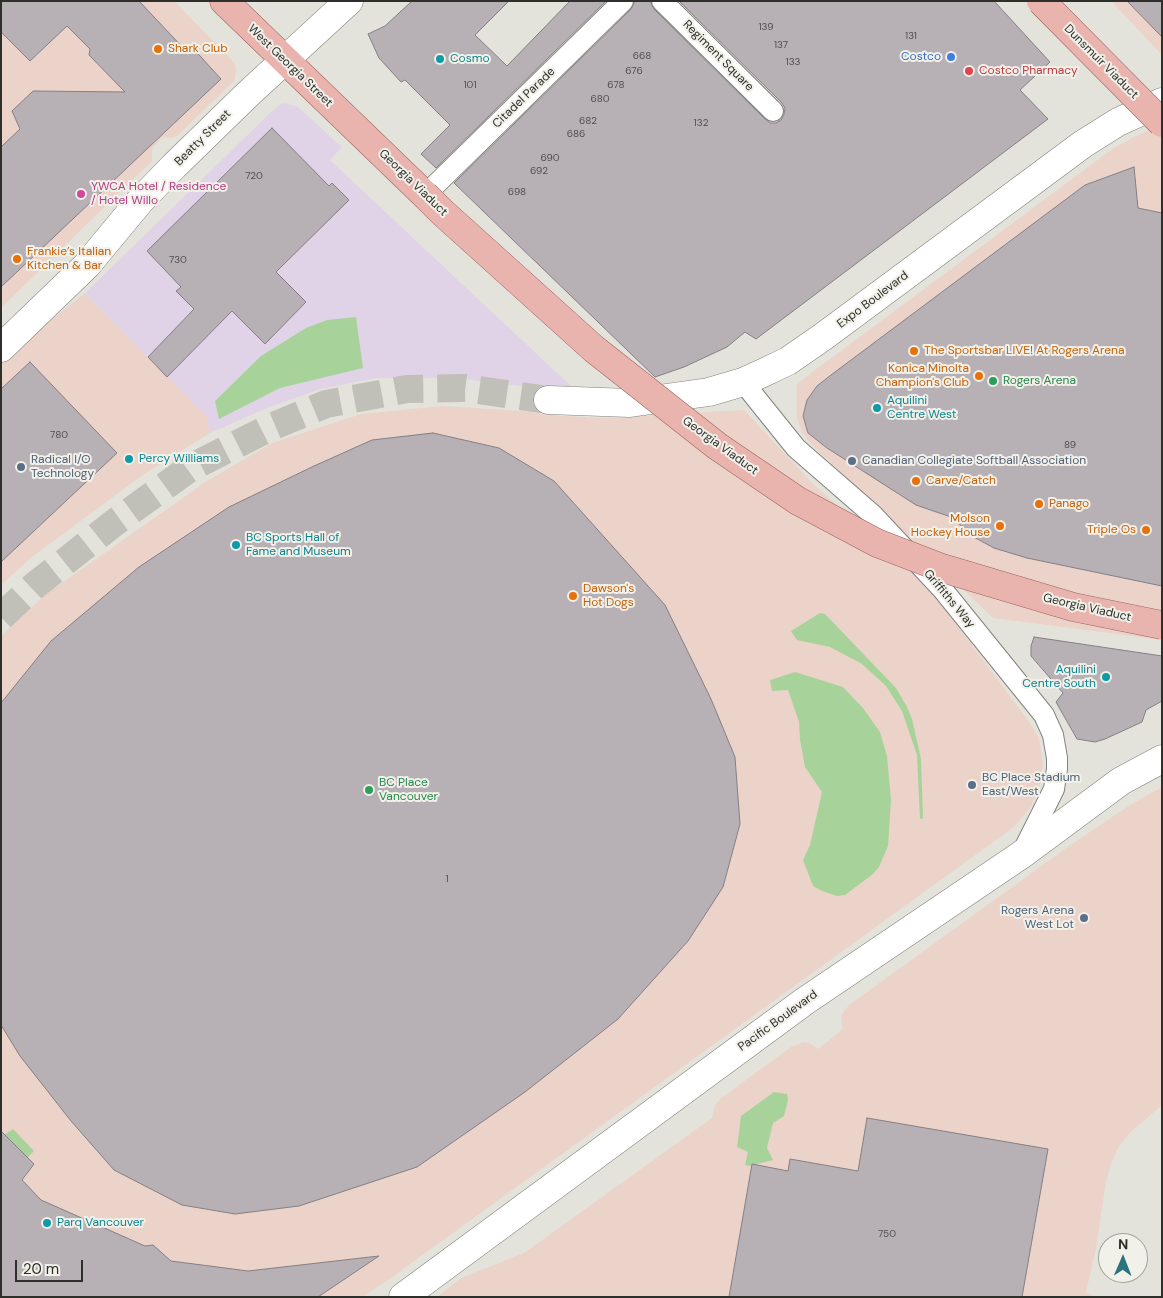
<!DOCTYPE html>
<meta charset="utf-8">
<style>
body{margin:0}
#map{position:relative;width:1163px;height:1298px;overflow:hidden;background:#e4e3db;font-family:"DM Sans",sans-serif}
canvas{display:block}
.frame{position:absolute;inset:0;border:2px solid #2e2e2b;pointer-events:none}
.north{position:absolute;left:1098px;top:1233px;width:50px;height:50px;box-sizing:border-box;background:#f1f0e9;border:1px solid #a3a29d;border-radius:50%;rotate:1deg;font-size:14px;font-weight:700;line-height:20px;text-align:center;color:#2e2e2b}
.north::after{content:'';display:block;margin:auto;width:18px;height:22px;background:#2b737d;clip-path:polygon(50% 0,100% 100%,50% 72%,0 100%)}
.scale{position:absolute;left:15px;top:1260px;width:68px;height:22px;box-sizing:border-box;border:2px solid #2e2e2b;border-top:0;padding-left:6px;font-size:15px;line-height:18px;white-space:nowrap;color:#2e2e2b;-webkit-text-stroke:4px #f1f0e9;paint-order:stroke}
</style>
<div id="map">
<canvas width="1163" height="1298"></canvas>
<div class="frame"></div>
<div class="north">N</div>
<div class="scale">20 m</div>
</div>
<script>
const g = document.querySelector('canvas').getContext('2d');
g.lineJoin = 'round';
function paint(path, color) { g.fillStyle = color; g.fill(path, 'evenodd'); }
const toPath = rows => new Path2D(rows.map(r => 'M' + r).join(''));
function stroke(path, color, width, dash) { g.strokeStyle = color; g.lineWidth = width; g.lineCap = dash ? 'butt' : 'round'; g.setLineDash(dash || []); g.stroke(path); }
function label(font, color, halo, rows, align = 'center') {
  g.font = font + ' "DM Sans",sans-serif'; g.lineWidth = 4; g.setLineDash([]); g.textBaseline = 'middle'; g.strokeStyle = halo; g.fillStyle = color; for (const [text, x, y, turn = 0] of rows) {
    g.save(); g.translate(x, y); g.rotate((+turn || 0) * Math.PI / 180); g.textAlign = isNaN(turn) ? turn : align; if (halo) g.strokeText(text, 0, 0); g.fillText(text, 0, 0); g.restore();
  }
}
paint(toPath([
 [1,1,174,1,230,58,236,66,236,71,235,80,231,84,177,136,171,138,163,137,152,149,152,161,1,308],
 [1111,1,1162,1,1162,55],
 [1162,124,1162,640,993,618,808,441,802,432,797,418,797,385,799,382,1111,150,1132,138],
 [85,293,207,417,210,433,144,474,32,557,1,585,1,363,16,348],
 [442,406,522,411,562,416,606,418,744,410,814,485,876,539,915,569,1032,726,1039,739,1043,764,1040,784,1031,807,1014,827,388,1280,362,1297,1,1297,1,636,45,595,204,483,272,443,361,414],
 [1162,787,1162,1105,1132,1131,1119,1146,1111,1164,1106,1181,1096,1249,1086,1292,1095,1297,437,1297,461,1278,524,1253,712,1118,715,1105,720,1099,791,1047,803,1042,810,1043,818,1049,843,1029,841,1019,842,1014,849,1005,1069,846,1130,805]
]), '#ebd3c9');
paint(toPath([
 [285,103,298,107,342,147,330,160,573,388,528,387,456,378,375,378,321,389,272,406,210,433,207,417,85,293,269,114,279,105]
]), '#e0d3e7');
paint(toPath([
 [356,317,363,368,280,388,219,419,215,401,261,356,306,328,327,320],
 [820,613,825,614,896,688,906,705,912,719,921,759,923,818,920,819,917,755,902,711,886,686,862,664,830,647,797,640,791,631],
 [795,672,843,687,863,708,880,732,887,756,891,800,888,846,879,867,873,874,845,895,837,896,822,891,813,886,803,860,810,845,822,792,805,767,800,740,799,722,788,690,772,691,770,680],
 [774,1092,787,1094,788,1100,784,1116,773,1123,767,1148,773,1160,749,1166,745,1165,748,1152,737,1147,741,1116],
 [13,1129,34,1151,16,1169,1,1137]
]), '#a7d39a');
const building = toPath([
 [1,1,139,1,186,51,191,46,221,79,1,287,1,147,20,129,12,111,33,91,125,92,89,55,90,49,67,26,30,61,1,32,1,1],
 [412,1,509,1,475,35,507,66,570,1,606,1,436,168,421,154,450,125,405,80,401,82,379,58,368,34,385,26,412,1],
 [635,1,650,1,654,9,765,119,770,123,776,123,781,120,784,114,785,108,782,103,679,1,994,1,1050,62,1020,90,1048,119,756,339,745,332,727,347,684,367,655,377,454,183,631,9,635,1],
 [1127,1,1162,1,1162,37,1127,1],
 [272,128,329,186,332,183,349,200,276,272,306,302,265,344,232,311,167,377,148,357,194,309,176,291,181,287,147,251,272,128],
 [1134,167,1138,208,1162,213,1162,586,1027,558,994,548,972,536,951,517,916,505,827,448,808,433,803,416,807,400,817,386,831,375,1085,185,1134,167],
 [30,362,117,453,1,562,1,389,30,362],
 [433,433,499,448,554,481,665,605,711,699,735,757,740,824,723,887,688,941,618,1019,525,1092,417,1167,299,1206,235,1214,182,1205,114,1170,71,1121,20,1056,1,1025,1,703,51,641,139,567,229,507,314,466,372,440,433,433],
 [1034,637,1162,656,1162,701,1146,710,1142,722,1105,739,1095,742,1077,739,1056,702,1063,693,1031,656,1031,646,1034,637],
 [867,1118,1048,1149,1022,1297,729,1297,752,1164,788,1171,790,1159,858,1171,867,1118],
 [1,1131,34,1164,22,1180,41,1200,145,1246,153,1245,171,1261,248,1271,379,1256,318,1297,1,1297,1,1131]
]);
paint(building, '#b7b1b6');
stroke(building, '#857f84', 1);
stroke(toPath([
 [1,617,33,587,114,523,190,468,269,428,326,404,407,389,465,388,548,400]
]), '#c0bfb8', 28, [28, 14]);
const street = toPath([
 [662,1,773,111],
 [425,195,623,1],
 [743,382,796,448,873,515,943,590,1044,715,1053,735,1057,758,1057,769,1054,789,1023,851]
]);
const secondary = toPath([
 [1,348,87,265,140,201,174,166,248,94,349,1],
 [548,400,630,403,709,392,743,382,765,372,788,361,824,336,1083,144,1118,122,1162,102],
 [403,1297,805,1001,1021,855,1121,781,1162,759]
]);
const primary = toPath([
 [224,1,425,195]
]);
stroke(street, '#83827c', 22);
stroke(secondary, '#83827c', 29);
stroke(primary, '#9e635d', 29);
stroke(street, '#fff', 20);
stroke(secondary, '#fff', 28);
stroke(primary, '#e9b3ae', 28);
const primaryBridge = toPath([
 [1041,1,1162,123],
 [425,195,442,212,594,349,717,446,798,501,877,543,942,568,1073,607,1162,625]
]);
stroke(primaryBridge, '#9e635d', 29, []);
stroke(primaryBridge, '#e9b3ae', 28);
for (const [x, y, r, color] of [
 [158,49,5,"#e8710a"],
 [951,57,5,"#3f7fe0"],
 [440,59,5,"#0f9aa8"],
 [969,71,5,"#e0444e"],
 [81,194,5,"#d1479c"],
 [17,259,5,"#e8710a"],
 [914,351,5,"#e8710a"],
 [979,376,5,"#e8710a"],
 [993,381,5,"#2e9e5b"],
 [877,408,5,"#0f9aa8"],
 [129,459,5,"#0f9aa8"],
 [852,461,5,"#5c6f8a"],
 [21,467,5,"#5c6f8a"],
 [916,481,5,"#e8710a"],
 [1039,504,5,"#e8710a"],
 [1000,526,5,"#e8710a"],
 [1146,530,5,"#e8710a"],
 [236,545,5,"#0f9aa8"],
 [573,596,5,"#e8710a"],
 [1106,677,5,"#0f9aa8"],
 [972,785,5,"#5c6f8a"],
 [369,790,5,"#2e9e5b"],
 [1084,918,5,"#5c6f8a"],
 [47,1223,5,"#0f9aa8"]
]) { const dot = new Path2D(); dot.arc(x, y, r, 0, 2 * Math.PI); g.fillStyle = color; g.fill(dot); stroke(dot, '#f1f0e9', 2); }
label('10px', '#504f4e', null, [
 ["139",766,27],
 ["131",911,36],
 ["137",781,45],
 ["668",642,56],
 ["133",793,62],
 ["676",634,71],
 ["101",470,85],
 ["678",616,85],
 ["680",600,99],
 ["682",588,121],
 ["132",701,123],
 ["686",576,134],
 ["690",550,158],
 ["692",539,171],
 ["720",254,176],
 ["698",517,192],
 ["730",178,260],
 ["780",59,435],
 ["89",1070,445],
 ["1",447,879],
 ["750",887,1234]
]);
label('12px', '#c56008', '#f1f0e9', [
 ["Shark Club",168,49],
 ["Frankie’s Italian",27,252],
 ["Kitchen & Bar",27,266],
 ["The Sportsbar LIVE! At Rogers Arena",924,351],
 ["Konica Minolta",969,369,"right"],
 ["Champion's Club",969,383,"right"],
 ["Carve/Catch",926,481],
 ["Panago",1049,504],
 ["Molson",990,519,"right"],
 ["Hockey House",990,533,"right"],
 ["Triple Os",1136,530,"right"],
 ["Dawson's",583,589],
 ["Hot Dogs",583,603]
], 'left');
label('12px', '#2e2e2b', '#f1f0e9', [
 ["Regiment Square",718,56,45],
 ["Dunsmuir Viaduct",1101,62,45],
 ["West Georgia Street",290,66,44],
 ["Citadel Parade",524,98,-44],
 ["Beatty Street",203,138,-45],
 ["Georgia Viaduct",413,183,44],
 ["Expo Boulevard",873,300,-37],
 ["Georgia Viaduct",720,446,36],
 ["Griffiths Way",949,599,50],
 ["Georgia Viaduct",1087,608,13],
 ["Pacific Boulevard",778,1021,-36]
]);
label('12px', '#366cbe', '#f1f0e9', [
 ["Costco",941,57]
], 'right');
label('12px', '#0d838f', '#f1f0e9', [
 ["Cosmo",450,59],
 ["Aquilini",887,401],
 ["Centre West",887,415],
 ["Percy Williams",139,459],
 ["BC Sports Hall of",246,538],
 ["Fame and Museum",246,552],
 ["Aquilini",1096,670,"right"],
 ["Centre South",1096,684,"right"],
 ["Parq Vancouver",57,1223]
], 'left');
label('12px', '#be3a42', '#f1f0e9', [
 ["Costco Pharmacy",979,71]
], 'left');
label('12px', '#b23c85', '#f1f0e9', [
 ["YWCA Hotel / Residence",91,187],
 ["/ Hotel Willo",91,201]
], 'left');
label('12px', '#27864d', '#f1f0e9', [
 ["Rogers Arena",1003,381],
 ["BC Place",379,783],
 ["Vancouver",379,797]
], 'left');
label('12px', '#4e5e75', '#f1f0e9', [
 ["Radical I/O",31,460],
 ["Technology",31,474],
 ["Canadian Collegiate Softball Association",862,461],
 ["BC Place Stadium",982,778],
 ["East/West",982,792],
 ["Rogers Arena",1074,911,"right"],
 ["West Lot",1074,925,"right"]
], 'left');
</script>
